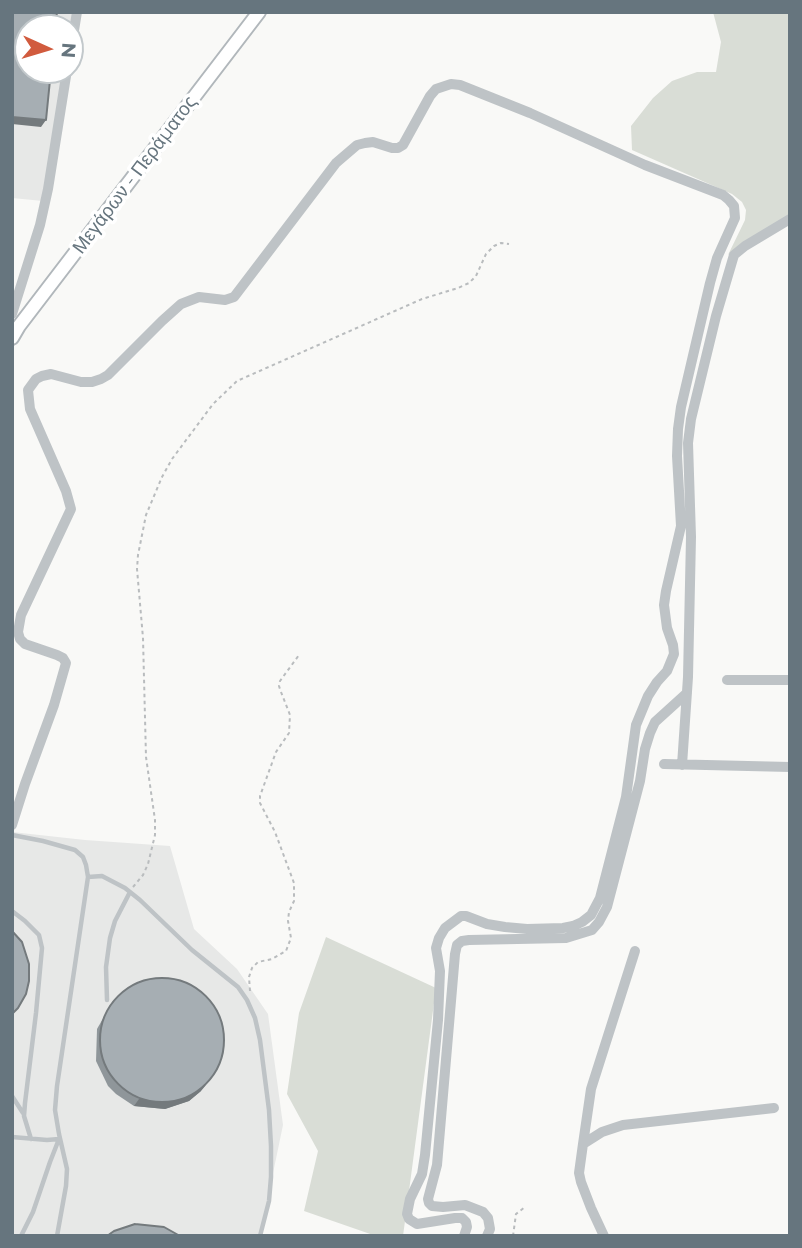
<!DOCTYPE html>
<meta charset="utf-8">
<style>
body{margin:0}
#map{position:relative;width:802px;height:1248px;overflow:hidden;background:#f9f9f7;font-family:Montserrat,sans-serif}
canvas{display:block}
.frame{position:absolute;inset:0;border:14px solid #66757e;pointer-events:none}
.north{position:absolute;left:14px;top:14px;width:70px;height:70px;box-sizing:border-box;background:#fff;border:2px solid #c2c8cb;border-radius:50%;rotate:94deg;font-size:19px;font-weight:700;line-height:28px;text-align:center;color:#66757e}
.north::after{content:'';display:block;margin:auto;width:24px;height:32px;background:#d15b3e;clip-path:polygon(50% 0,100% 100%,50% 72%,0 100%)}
</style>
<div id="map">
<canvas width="802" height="1248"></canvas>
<div class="frame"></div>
<div class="north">N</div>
</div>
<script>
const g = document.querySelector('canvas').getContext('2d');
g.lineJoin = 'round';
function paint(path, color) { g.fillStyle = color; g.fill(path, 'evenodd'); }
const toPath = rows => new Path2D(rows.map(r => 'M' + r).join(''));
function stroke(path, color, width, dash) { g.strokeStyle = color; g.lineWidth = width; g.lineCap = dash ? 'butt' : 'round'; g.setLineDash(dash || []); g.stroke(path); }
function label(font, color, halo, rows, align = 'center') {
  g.font = font + ' Montserrat,sans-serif'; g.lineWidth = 7; g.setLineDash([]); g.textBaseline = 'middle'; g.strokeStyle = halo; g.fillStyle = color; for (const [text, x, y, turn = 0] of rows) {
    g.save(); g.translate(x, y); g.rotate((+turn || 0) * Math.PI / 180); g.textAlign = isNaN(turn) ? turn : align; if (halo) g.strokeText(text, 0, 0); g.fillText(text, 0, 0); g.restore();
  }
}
paint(toPath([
 [12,12,74,12,70,28,28,28,28,70,65,70,43,201,12,198],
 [12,832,85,840,170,846,194,929,237,969,268,1014,283,1125,260,1236,12,1236]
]), '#e7e8e7');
paint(toPath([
 [713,12,790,12,790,216,742,243,728,255,745,220,746,210,742,202,732,194,632,150,631,126,653,98,672,81,697,72,716,72,721,42],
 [326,937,436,988,403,1236,376,1236,304,1211,318,1151,287,1094,299,1013]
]), '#d9ddd6');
const secondary = toPath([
 [12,338,19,326,259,12]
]);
stroke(secondary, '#b1b7bb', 16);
stroke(toPath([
 [133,887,143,875,148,864,155,835,155,820,146,757,143,638,137,569,138,555,146,515,162,477,172,459,213,404,237,381,422,299,458,288,469,283,476,276,486,254,494,246,501,243,509,244],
 [250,991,249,977,252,968,258,962,272,959,286,951,291,938,288,921,289,912,294,901,294,883,275,832,260,803,260,796,276,752,289,733,290,715,281,692,279,686,280,681,299,655],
 [513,1236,516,1214,525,1207]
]), '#b9bcbe', 2, [3.5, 3.5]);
stroke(toPath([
 [12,835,43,841,75,850,83,857,86,865,88,877,57,1086,55,1110,59,1134,67,1169,66,1186,57,1236],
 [88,877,102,876,125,888,140,900,192,950,238,987,247,1000,255,1018,260,1040,269,1110,271,1146,271,1177,269,1201,260,1236],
 [12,911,25,921,39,935,42,948,36,1013,25,1103,24,1116,31,1139],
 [107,1000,106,967,110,938,115,921,130,892],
 [12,1096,23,1113],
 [12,1137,47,1140,59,1139],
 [21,1236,33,1212,50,1162,59,1139]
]), '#bec3c6', 4.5);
stroke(toPath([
 [70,55,77,12],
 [12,314,40,225,48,189,67,70],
 [727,680,790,680],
 [664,764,790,767],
 [682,765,688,677,691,537,688,443,691,419,716,316,734,255,745,246,790,219],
 [12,825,25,784,54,705,66,663,63,658,57,655,25,644,20,639,18,632,21,615,71,509,66,491,30,409,28,390,36,379,42,376,51,374,81,382,92,382,101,379,108,375,162,321,181,304,199,297,225,300,234,297,336,163,357,145,365,143,373,142,392,148,398,148,403,145,430,96,436,89,451,84,460,85,530,113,645,165,723,195,729,200,734,206,735,218,717,258,710,283,681,407,678,429,677,456,681,526,666,591,664,605,667,628,673,645,674,654,667,671,657,682,648,696,636,725,626,797,600,898,591,915,582,922,573,926,563,928,527,929,505,927,487,924,466,916,461,916,445,928,439,938,436,948,440,971,438,1020,425,1155,422,1174,410,1199,407,1214,409,1219,417,1224,455,1218,462,1218,466,1222,467,1227,464,1236],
 [583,1144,591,1089,635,951],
 [487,1236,490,1229,488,1218,483,1212,465,1205,443,1207,432,1206,429,1203,428,1199,437,1165,455,954,457,945,462,941,469,940,566,938,592,930,599,922,607,907,640,781,645,749,650,733,655,722,687,693],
 [604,1236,591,1208,581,1182,579,1173,583,1144,602,1132,623,1125,774,1108]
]), '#bec3c6', 10);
stroke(secondary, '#fff', 12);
paint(toPath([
 [113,1001,201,1091,189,1101,165,1109,134,1106,116,1094,108,1086,96,1061,97,1029]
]), '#8f969a');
paint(toPath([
 [12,117,46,120,41,127,12,124],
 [206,1085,201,1091,189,1101,165,1109,134,1106,139,1099]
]), '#747a7d');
const building = toPath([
 [12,12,57,12,55,28,28,28,28,70,51,70,46,120,12,117,12,12],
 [12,931,22,942,29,964,29,981,26,994,18,1008,12,1014,12,931],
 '100 1040a62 62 0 1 1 124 0a62 62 0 1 1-124 0Z',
 [135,1224,164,1227,180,1236,107,1236,114,1231,135,1224]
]);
paint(building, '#a6aeb3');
stroke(building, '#747a7d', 2);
label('19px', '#66757e', '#fff', [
 ["Μεγάρων - Περάματος",135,175,-53]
]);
</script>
